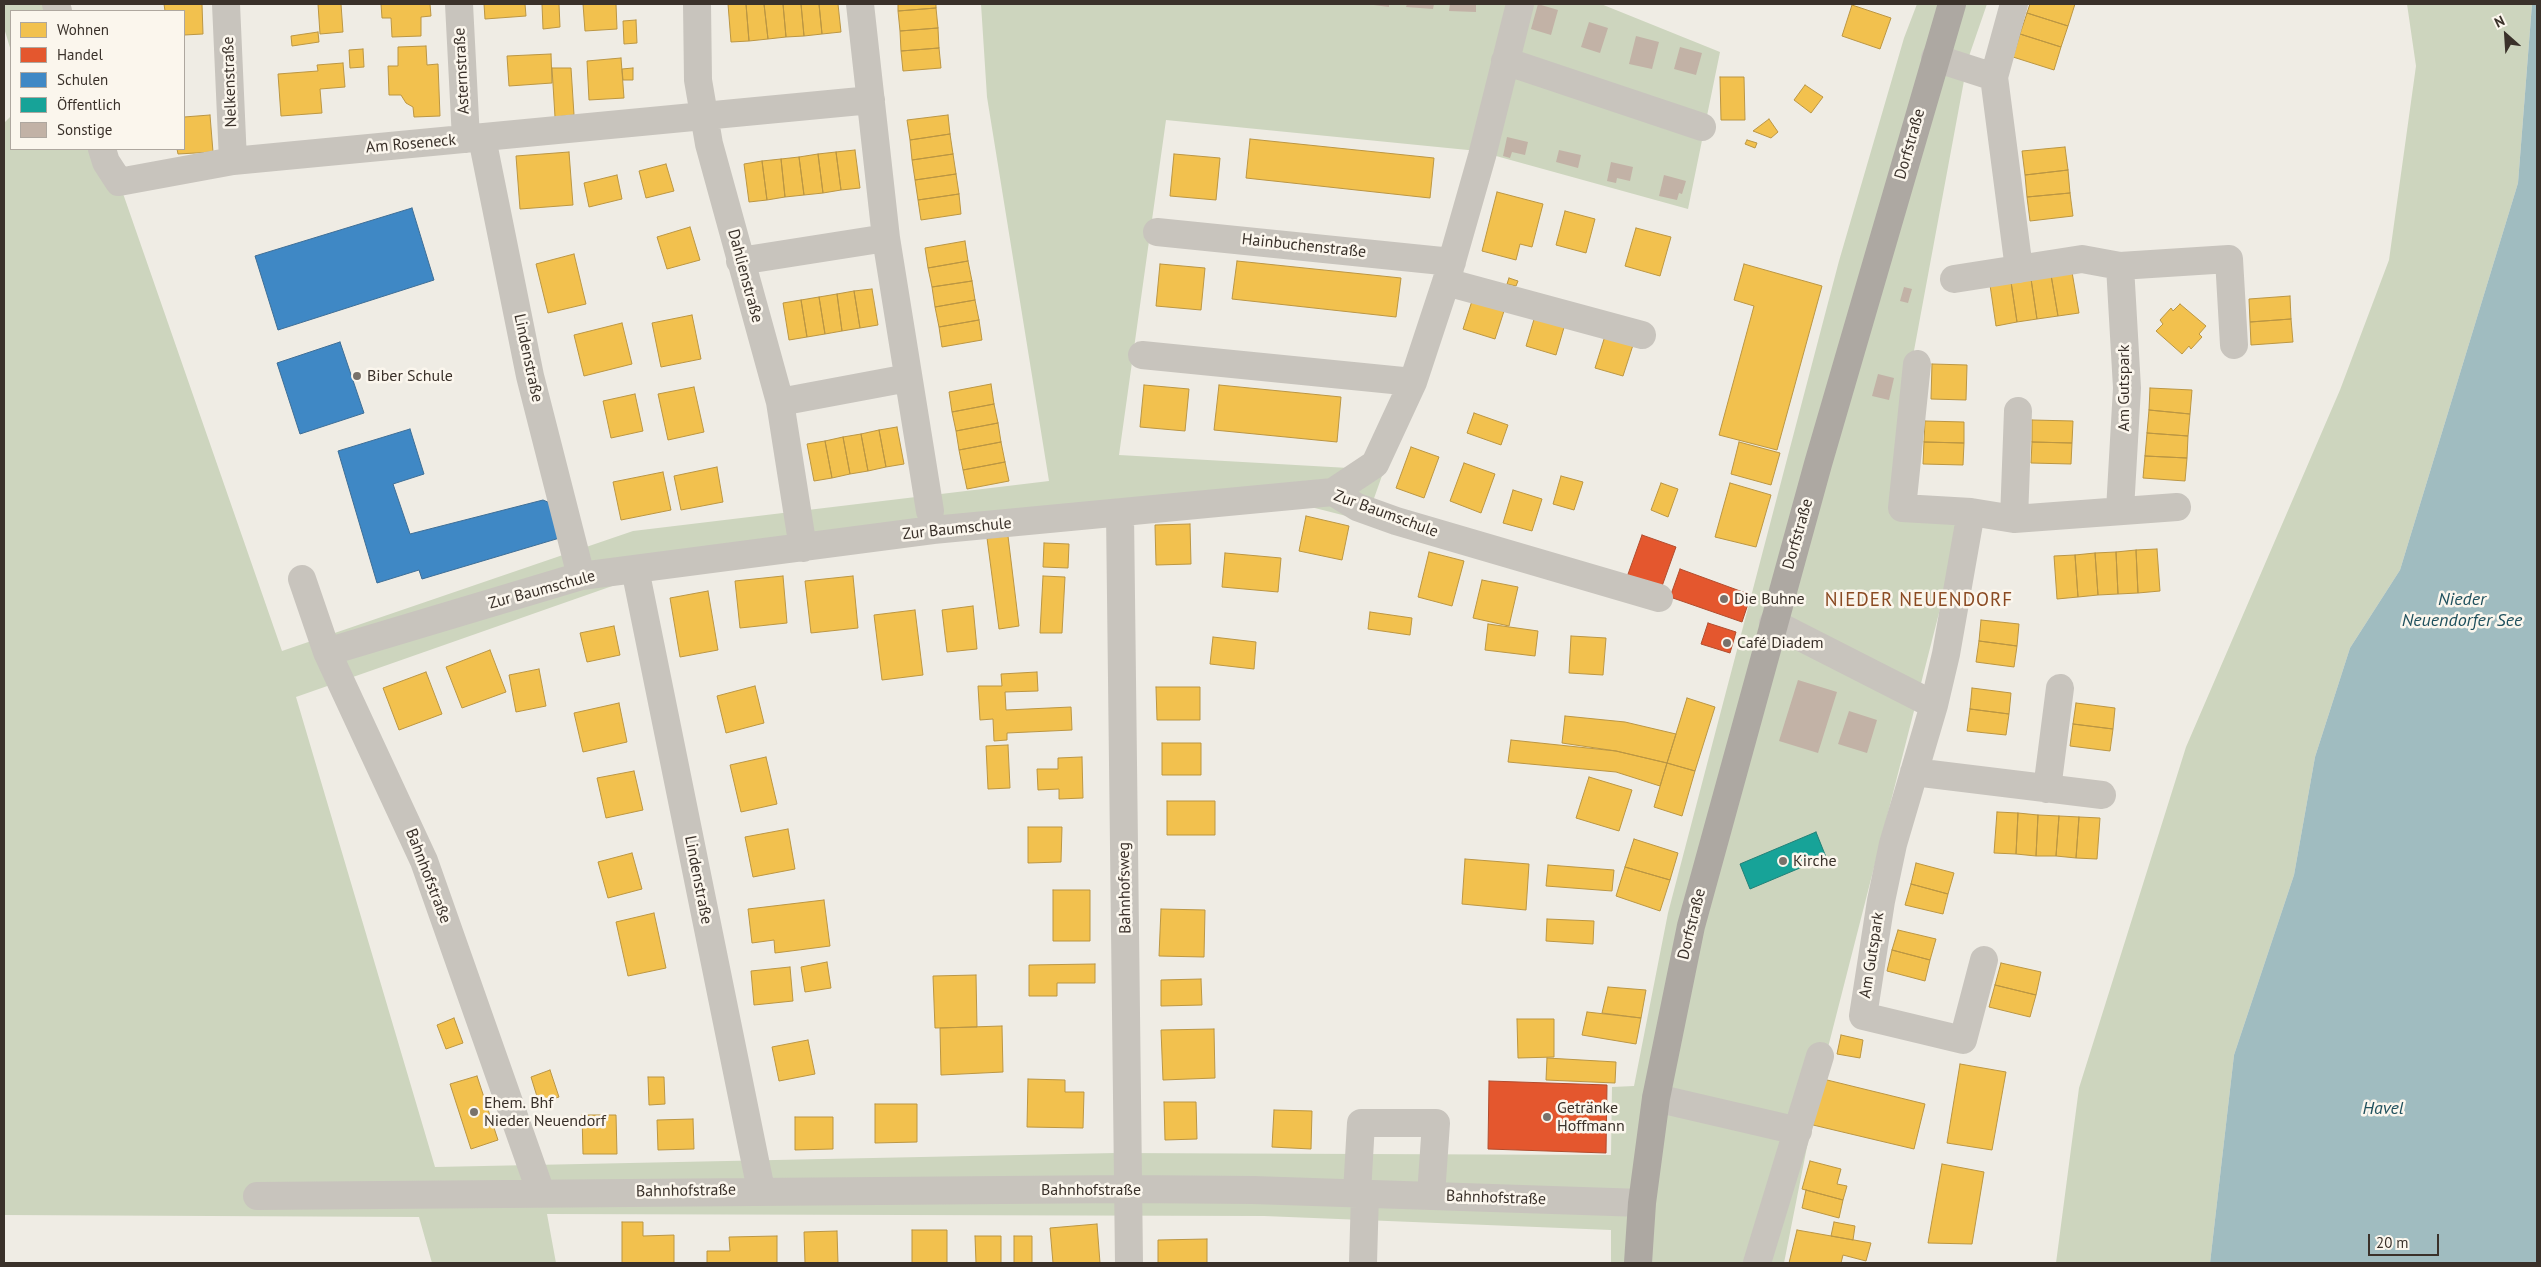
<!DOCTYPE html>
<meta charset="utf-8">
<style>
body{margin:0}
#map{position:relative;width:2541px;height:1267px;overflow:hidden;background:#efece4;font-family:"PT Sans",sans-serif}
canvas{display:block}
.frame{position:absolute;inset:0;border:5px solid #3a312a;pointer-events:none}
.legend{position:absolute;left:10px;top:10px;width:175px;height:140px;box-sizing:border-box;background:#fbf6ed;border:1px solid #aea79f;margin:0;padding:6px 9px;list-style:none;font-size:15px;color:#3a312a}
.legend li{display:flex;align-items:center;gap:10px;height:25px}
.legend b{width:25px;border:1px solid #aea79f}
.north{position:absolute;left:2481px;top:10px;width:50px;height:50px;-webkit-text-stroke:4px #fbf6ed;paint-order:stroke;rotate:334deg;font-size:14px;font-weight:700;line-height:20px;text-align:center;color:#3a312a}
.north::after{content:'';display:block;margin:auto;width:18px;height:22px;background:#3a312a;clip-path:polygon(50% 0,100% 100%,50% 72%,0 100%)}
.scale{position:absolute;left:2368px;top:1234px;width:71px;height:22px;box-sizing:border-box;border:2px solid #3a312a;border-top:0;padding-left:6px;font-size:15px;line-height:18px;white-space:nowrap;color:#3a312a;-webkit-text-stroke:4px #fbf6ed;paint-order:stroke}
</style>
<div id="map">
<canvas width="2541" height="1267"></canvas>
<div class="frame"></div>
<ul class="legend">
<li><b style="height:14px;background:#f2c14e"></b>Wohnen</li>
<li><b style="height:14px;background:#e4572e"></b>Handel</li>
<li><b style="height:14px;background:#3f88c5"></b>Schulen</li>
<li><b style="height:14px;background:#17a398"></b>Öffentlich</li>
<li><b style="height:14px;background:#c2b2a6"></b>Sonstige</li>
</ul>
<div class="north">N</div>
<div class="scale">20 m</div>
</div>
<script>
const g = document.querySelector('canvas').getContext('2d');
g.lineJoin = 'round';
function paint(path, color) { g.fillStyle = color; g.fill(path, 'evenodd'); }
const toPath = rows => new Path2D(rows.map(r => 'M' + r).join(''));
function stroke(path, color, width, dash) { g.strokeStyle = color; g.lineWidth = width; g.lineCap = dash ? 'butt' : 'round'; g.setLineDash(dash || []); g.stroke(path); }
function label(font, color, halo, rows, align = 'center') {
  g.font = font + ' "PT Sans",sans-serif'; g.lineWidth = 5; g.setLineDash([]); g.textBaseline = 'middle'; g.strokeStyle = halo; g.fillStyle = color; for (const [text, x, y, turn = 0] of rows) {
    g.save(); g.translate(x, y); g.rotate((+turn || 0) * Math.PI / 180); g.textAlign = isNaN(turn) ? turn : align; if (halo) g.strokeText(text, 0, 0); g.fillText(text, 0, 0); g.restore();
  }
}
paint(toPath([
 [4,4,56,4,58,11,11,11,11,51,4,28],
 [981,4,1601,4,1720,52,1688,209,1478,151,1166,120,1119,455,1384,470,1366,521,1303,505,655,571,296,697,435,1167,1116,1153,1611,1155,1612,1087,1634,1086,1668,913,1839,261,1904,38,1917,4,1987,4,1968,59,1913,356,1892,516,1963,519,1822,1071,1784,1263,1611,1263,1611,1230,1264,1216,547,1214,556,1263,432,1263,419,1217,4,1215,4,123,11,116,11,149,102,149,119,182,282,651,633,531,1049,481,987,97],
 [2407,4,2532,4,2518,183,2400,570,2350,648,2315,757,2294,875,2234,1055,2210,1263,2056,1263,2079,1088,2186,747,2340,390,2389,260,2416,66]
]), '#cdd5be');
paint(toPath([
 [2532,4,2537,4,2537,1263,2210,1263,2234,1055,2294,875,2315,757,2350,648,2400,570,2518,183]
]), '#a0bcc0');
const homes = toPath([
 [164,4,202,4,203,34,184,35,184,11,165,11,164,4],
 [318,4,341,4,343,32,320,34,318,4],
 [381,4,430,4,431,16,421,17,421,36,392,37,391,18,382,18,381,4],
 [484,4,525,4,526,16,485,19,484,4],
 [542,4,559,4,560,27,543,29,542,4],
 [583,4,616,4,617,29,585,31,583,4],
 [728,4,746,4,749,41,731,42,728,4],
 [746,4,764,4,768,39,749,41,746,4],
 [764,4,783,4,786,37,768,39,764,4],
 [783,4,801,4,804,36,786,37,783,4],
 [801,4,819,4,822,34,804,36,801,4],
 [819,4,838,4,841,32,822,34,819,4],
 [898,4,936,4,936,8,898,11,898,4],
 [2030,4,2075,4,2068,26,2027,13,2030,4],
 [1852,5,1891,18,1880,49,1842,36,1852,5],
 [936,8,938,28,900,31,898,11,936,8],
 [2027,13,2068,26,2061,47,2020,34,2027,13],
 [636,20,637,43,624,44,623,21,636,20],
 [938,28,939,48,901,51,900,31,938,28],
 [318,32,319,42,292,46,291,36,318,32],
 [2020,34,2061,47,2054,70,2013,57,2020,34],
 [426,46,427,65,438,64,440,116,414,117,413,107,406,103,401,95,389,95,388,66,398,66,398,47,426,46],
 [939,48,941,68,903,71,901,51,939,48],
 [363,49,364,67,350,68,349,50,363,49],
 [551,54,552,83,509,86,507,56,551,54],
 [621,58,624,98,589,100,587,61,621,58],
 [343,63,345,87,320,89,322,113,281,116,278,74,318,71,317,65,343,63],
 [552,68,571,68,574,115,555,117,552,68],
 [633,68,633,80,623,80,622,69,633,68],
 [1720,77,1744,77,1745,120,1721,120,1720,77],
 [1805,85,1823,97,1811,113,1794,100,1805,85],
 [210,115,213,152,178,154,177,149,184,149,184,117,210,115],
 [948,115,950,134,910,140,907,120,948,115],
 [1769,119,1778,132,1771,138,1753,131,1769,119],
 [950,134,953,154,912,160,910,140,950,134],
 [1250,139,1434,158,1430,198,1246,178,1250,139],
 [1747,140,1757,143,1755,148,1745,144,1747,140],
 [2065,147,2068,170,2025,175,2022,151,2065,147],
 [855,150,860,188,841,190,836,152,855,150],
 [569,152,573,205,520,209,516,156,569,152],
 [836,152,841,190,823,193,818,154,836,152],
 [818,154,823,193,804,195,799,157,818,154],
 [953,154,956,174,915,180,912,160,953,154],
 [1174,154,1220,158,1216,200,1170,196,1174,154],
 [799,157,804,195,785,197,781,159,799,157],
 [781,159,785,197,767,200,762,161,781,159],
 [762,161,767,200,749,202,744,164,762,161],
 [666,164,674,191,646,198,639,171,666,164],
 [2068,170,2070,193,2027,197,2025,175,2068,170],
 [956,174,959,194,918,200,915,180,956,174],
 [617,175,622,199,589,207,584,183,617,175],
 [1497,192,1543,204,1532,247,1520,244,1516,260,1482,251,1497,192],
 [2070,193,2073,216,2030,221,2027,197,2070,193],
 [959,194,961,214,921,220,918,200,959,194],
 [1565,211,1595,219,1586,253,1556,245,1565,211],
 [690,227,700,260,667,269,657,237,690,227],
 [1636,228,1671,237,1660,276,1625,266,1636,228],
 [965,241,968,261,928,268,925,248,965,241],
 [574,254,586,304,548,313,536,264,574,254],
 [968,261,972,281,932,287,928,268,968,261],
 [1237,261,1401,278,1396,317,1232,299,1237,261],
 [1160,264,1205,268,1201,310,1156,306,1160,264],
 [1744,264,1822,286,1777,450,1719,435,1754,306,1734,300,1744,264],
 [2072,272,2079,313,2058,316,2051,275,2072,272],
 [2051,275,2058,316,2037,319,2031,279,2051,275],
 [1509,278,1518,281,1516,286,1507,284,1509,278],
 [2031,279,2037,319,2017,322,2011,282,2031,279],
 [972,281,975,300,935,307,932,287,972,281],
 [2011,282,2017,322,1996,326,1990,285,2011,282],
 [872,289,878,325,860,328,854,291,872,289],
 [854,291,860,328,842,331,837,294,854,291],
 [837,294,842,331,825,334,819,297,837,294],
 [2290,296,2291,319,2250,322,2249,299,2290,296],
 [819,297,825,334,807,337,801,300,819,297],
 [801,300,807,337,789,340,783,303,801,300],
 [975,300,979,320,939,327,935,307,975,300],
 [1472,301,1504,311,1495,339,1463,329,1472,301],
 [2180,304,2206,326,2199,334,2202,337,2191,349,2189,346,2182,354,2156,331,2163,324,2160,320,2171,308,2173,311,2180,304],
 [692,315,701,359,661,367,652,323,692,315],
 [1535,316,1565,324,1556,355,1526,346,1535,316],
 [2291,319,2293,342,2251,345,2250,322,2291,319],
 [979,320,982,340,942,347,939,327,979,320],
 [622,323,632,364,584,376,574,335,622,323],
 [1605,336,1633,345,1623,376,1595,368,1605,336],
 [1932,364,1967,365,1966,400,1931,399,1932,364],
 [991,384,994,404,952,412,949,392,991,384],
 [1144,385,1189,389,1185,431,1140,427,1144,385],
 [1219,385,1341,397,1337,442,1214,430,1219,385],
 [694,387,704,432,668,440,658,394,694,387],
 [2150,388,2192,390,2190,414,2149,410,2150,388],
 [635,394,643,431,611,438,603,401,635,394],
 [994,404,998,423,956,431,952,412,994,404],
 [2149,410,2190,414,2188,436,2147,433,2149,410],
 [1474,413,1508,425,1501,445,1467,433,1474,413],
 [2032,420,2073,421,2072,443,2032,442,2032,420],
 [1925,421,1964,422,1964,443,1924,442,1925,421],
 [998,423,1001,442,959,450,956,431,998,423],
 [897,427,904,464,886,467,879,430,897,427],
 [879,430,886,467,868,471,861,434,879,430],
 [2147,433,2188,436,2187,458,2145,456,2147,433],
 [861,434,868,471,850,474,843,437,861,434],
 [843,437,850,474,832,478,825,441,843,437],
 [825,441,832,478,814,481,807,444,825,441],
 [1001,442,1005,462,963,470,959,450,1001,442],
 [1739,442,1780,453,1771,485,1731,474,1739,442],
 [1924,442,1964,443,1963,465,1923,464,1924,442],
 [2032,442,2072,443,2071,464,2031,463,2032,442],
 [1411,447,1439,457,1424,498,1396,488,1411,447],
 [2145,456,2187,458,2185,481,2143,478,2145,456],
 [1005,462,1009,481,967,489,963,470,1005,462],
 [1464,463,1495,474,1481,513,1450,501,1464,463],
 [717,467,723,502,681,510,674,476,717,467],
 [663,472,671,510,621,520,613,482,663,472],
 [1561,476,1583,482,1574,510,1553,504,1561,476],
 [1661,483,1678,489,1668,517,1651,510,1661,483],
 [1730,483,1771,495,1756,547,1715,537,1730,483],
 [1513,490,1542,499,1532,531,1503,523,1513,490],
 [1306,516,1349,526,1342,560,1299,551,1306,516],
 [1190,524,1191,564,1156,565,1155,525,1190,524],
 [1008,536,1019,626,999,629,987,538,1008,536],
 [1044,543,1069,544,1068,568,1043,567,1044,543],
 [2157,549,2160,591,2138,593,2136,550,2157,549],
 [2136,550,2138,593,2118,594,2116,552,2136,550],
 [1429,552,1464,561,1452,606,1418,597,1429,552],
 [2116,552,2118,594,2098,595,2095,553,2116,552],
 [1225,553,1281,558,1278,592,1222,587,1225,553],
 [2095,553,2098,595,2078,597,2075,555,2095,553],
 [2075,555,2078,597,2057,599,2054,556,2075,555],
 [783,576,787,623,740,628,735,581,783,576],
 [853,576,858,628,811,633,805,581,853,576],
 [1043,576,1065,577,1062,633,1040,633,1043,576],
 [1482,580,1518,587,1509,626,1473,618,1482,580],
 [708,591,718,650,680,657,670,598,708,591],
 [973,606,977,649,947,652,942,610,973,606],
 [915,610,923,675,882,680,874,615,915,610],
 [1370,612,1412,618,1410,635,1368,629,1370,612],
 [1981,620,2019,624,2017,646,1979,641,1981,620],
 [1488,624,1538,631,1535,656,1485,650,1488,624],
 [614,626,620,655,587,662,580,633,614,626],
 [1571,636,1606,638,1603,675,1569,673,1571,636],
 [1213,637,1256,642,1254,669,1210,664,1213,637],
 [1979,641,2017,646,2014,667,1976,662,1979,641],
 [490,650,506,692,462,708,446,667,490,650],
 [539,669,546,706,516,712,509,675,539,669],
 [426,672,442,714,399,730,383,688,426,672],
 [1037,672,1038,691,1005,692,1006,710,1071,707,1072,730,1007,733,1007,740,994,741,993,719,980,720,978,686,1002,686,1001,674,1037,672],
 [755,686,764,723,726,733,717,696,755,686],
 [1156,687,1200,687,1200,720,1157,720,1156,687],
 [1972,688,2011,693,2009,714,1970,709,1972,688],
 [1687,698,1715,707,1695,771,1667,763,1687,698],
 [619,703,627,742,583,752,574,713,619,703],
 [2076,703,2115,708,2113,729,2073,724,2076,703],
 [1970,709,2009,714,2006,735,1967,731,1970,709],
 [1565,716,1625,722,1676,734,1667,763,1616,751,1562,743,1565,716],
 [2073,724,2113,729,2110,751,2070,746,2073,724],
 [1511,740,1616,751,1667,763,1660,786,1616,772,1508,762,1511,740],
 [1162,743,1201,743,1201,775,1162,775,1162,743],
 [1008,745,1010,788,988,789,986,746,1008,745],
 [766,757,777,804,741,812,730,765,766,757],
 [1082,757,1083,798,1059,799,1059,789,1038,790,1037,769,1058,769,1058,758,1082,757],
 [1667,763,1695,771,1682,816,1654,807,1667,763],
 [634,771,643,810,606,818,597,778,634,771],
 [1589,777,1632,790,1619,831,1576,818,1589,777],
 [1167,801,1215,801,1215,835,1167,835,1167,801],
 [1997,812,2018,813,2016,854,1994,853,1997,812],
 [2018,813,2038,815,2036,856,2016,854,2018,813],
 [2038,815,2059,816,2056,856,2036,856,2038,815],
 [2059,816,2079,817,2076,858,2056,856,2059,816],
 [2079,817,2100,818,2097,859,2076,858,2079,817],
 [1028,827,1062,827,1061,862,1028,863,1028,827],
 [788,829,795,869,753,877,745,837,788,829],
 [1634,839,1678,853,1670,880,1625,867,1634,839],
 [632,853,642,889,608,898,598,862,632,853],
 [1465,859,1529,864,1526,910,1462,904,1465,859],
 [1916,863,1954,873,1948,894,1911,884,1916,863],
 [1548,865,1614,870,1612,891,1546,886,1548,865],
 [1625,867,1670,880,1660,911,1616,896,1625,867],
 [1911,884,1948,894,1943,914,1905,905,1911,884],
 [1053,890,1090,890,1090,941,1053,941,1053,890],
 [824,900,830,946,775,953,774,940,752,943,748,909,824,900],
 [1161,909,1205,910,1204,957,1159,956,1161,909],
 [654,913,666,968,628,976,616,922,654,913],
 [1547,919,1594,921,1593,944,1546,941,1547,919],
 [1898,930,1936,939,1930,960,1892,950,1898,930],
 [1892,950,1930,960,1925,981,1887,971,1892,950],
 [827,962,831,988,805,992,801,967,827,962],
 [2001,963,2041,972,2036,995,1995,985,2001,963],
 [1095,964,1095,983,1057,983,1057,996,1029,996,1029,965,1095,964],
 [790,967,793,1001,754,1005,751,971,790,967],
 [976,975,977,1027,935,1028,933,976,976,975],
 [1201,979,1202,1005,1161,1006,1161,980,1201,979],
 [1995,985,2036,995,2030,1017,1989,1007,1995,985],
 [1608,987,1646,990,1641,1018,1602,1013,1608,987],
 [1587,1012,1641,1018,1636,1044,1582,1035,1587,1012],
 [454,1018,463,1043,446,1049,437,1025,454,1018],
 [1517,1019,1554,1019,1554,1057,1518,1058,1517,1019],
 [1002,1026,1003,1072,941,1075,940,1028,1002,1026],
 [1214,1029,1215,1078,1163,1080,1161,1030,1214,1029],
 [1841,1035,1863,1040,1860,1058,1837,1054,1841,1035],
 [808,1040,815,1074,779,1081,772,1047,808,1040],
 [1547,1058,1616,1062,1615,1083,1546,1080,1547,1058],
 [1960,1064,2006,1072,1992,1150,1947,1143,1960,1064],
 [550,1070,559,1097,539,1103,531,1077,550,1070],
 [477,1076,498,1140,471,1149,450,1084,477,1076],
 [648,1077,664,1077,665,1104,649,1105,648,1077],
 [1028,1079,1065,1080,1065,1092,1084,1092,1083,1128,1027,1127,1028,1079],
 [1823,1079,1925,1104,1914,1149,1813,1125,1823,1079],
 [1164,1102,1196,1102,1197,1139,1165,1140,1164,1102],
 [875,1104,917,1104,917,1142,875,1143,875,1104],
 [1274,1110,1312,1111,1311,1149,1272,1147,1274,1110],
 [582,1115,616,1115,617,1154,583,1154,582,1115],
 [795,1117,833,1117,833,1149,795,1150,795,1117],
 [693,1119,694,1149,658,1150,657,1120,693,1119],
 [1810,1161,1841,1169,1837,1184,1847,1186,1843,1200,1802,1189,1810,1161],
 [1942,1164,1984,1172,1972,1244,1928,1243,1942,1164],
 [1806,1190,1843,1200,1839,1218,1802,1208,1806,1190],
 [622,1222,643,1222,643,1236,674,1235,674,1263,622,1263,622,1222],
 [1834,1222,1855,1226,1853,1240,1831,1236,1834,1222],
 [1097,1224,1100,1263,1053,1263,1050,1228,1097,1224],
 [912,1230,947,1230,947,1263,912,1263,912,1230],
 [1797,1230,1871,1243,1866,1261,1843,1255,1841,1263,1789,1263,1797,1230],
 [837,1231,838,1263,805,1263,804,1232,837,1231],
 [777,1236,777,1263,707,1263,707,1251,730,1251,729,1237,777,1236],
 [975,1236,1001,1236,1001,1263,976,1263,975,1236],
 [1014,1236,1032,1236,1032,1263,1014,1263,1014,1236],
 [1207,1239,1207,1263,1158,1263,1158,1240,1207,1239]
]);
paint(homes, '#f2c14e');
stroke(homes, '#bb9643', 1);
const shops = toPath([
 [1642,535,1676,547,1661,589,1627,577,1642,535],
 [1680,569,1751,595,1742,622,1670,597,1680,569],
 [1708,623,1736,632,1730,653,1701,644,1708,623],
 [1489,1081,1607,1085,1606,1153,1488,1149,1489,1081]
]);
paint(shops, '#e4572e');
stroke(shops, '#b14c2d', 1);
const schools = toPath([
 [412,208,434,280,278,330,255,256,412,208],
 [340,342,364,413,300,434,277,363,340,342],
 [410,429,424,474,393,484,410,534,543,500,550,503,563,537,422,579,419,570,377,583,338,451,410,429]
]);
paint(schools, '#3f88c5');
stroke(schools, '#3e6e96', 1);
const public = toPath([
 [1816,832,1826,857,1750,889,1740,864,1816,832]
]);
paint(public, '#17a398');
stroke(public, '#228177', 1);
paint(toPath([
 [1366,4,1389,4,1389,7],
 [1407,4,1434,4,1433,9,1406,7],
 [1450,4,1476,4,1476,12,1449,11],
 [1538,4,1558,10,1551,35,1531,29],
 [1589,22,1608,28,1600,53,1581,47],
 [1636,36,1659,42,1652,69,1629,64],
 [1680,47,1702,53,1696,75,1674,69],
 [1507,137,1528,142,1525,155,1512,152,1510,158,1503,156],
 [1559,150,1581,155,1578,168,1556,162],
 [1611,162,1633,167,1630,181,1617,178,1616,183,1607,181],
 [1664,175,1686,181,1682,194,1679,193,1677,200,1659,196],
 [1904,287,1912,289,1908,303,1900,301],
 [1878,374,1894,378,1889,400,1872,396],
 [1798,680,1837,692,1818,753,1779,741],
 [1849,711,1877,720,1867,753,1838,744]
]), '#c2b2a6');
stroke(toPath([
 [56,4,58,11],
 [226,4,233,161],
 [459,4,466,139],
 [697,4,698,80,709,144,780,402,803,548],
 [860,4,886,238,930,511],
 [1935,58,1994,77,2019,269],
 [1505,61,1702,127],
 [1994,77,2014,4],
 [482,138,530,376,581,576],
 [102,149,106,162,119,182,233,161,871,100],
 [1157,232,1452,262],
 [740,261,886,238],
 [2120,266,2127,388,2120,510],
 [1954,279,2082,259,2120,266,2229,259,2234,345],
 [1446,282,1642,335],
 [1142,355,1413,382],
 [1917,364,1902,508,1971,512,2014,519,2177,507],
 [780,402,908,378],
 [1333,492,1375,464,1413,382,1446,282,1482,156,1520,4],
 [1971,512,1946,654,1934,705,1893,844,1881,901,1863,1016,1963,1040,1984,960],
 [1120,513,1129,1263],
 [2014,519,2018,411],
 [635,569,761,1190],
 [302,579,327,652,581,576,933,530,1333,492,1357,507,1396,521,1659,598],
 [1773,623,1934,705],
 [327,652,424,861,541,1193],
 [1914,772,2102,795],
 [2047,789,2060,688],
 [1656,1098,1798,1131],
 [1357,1193,1361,1123,1436,1123,1431,1195],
 [257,1196,1127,1189,1253,1190,1642,1203],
 [1363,1263,1365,1193],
 [1757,1263,1820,1056]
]), '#c8c4bd', 28);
stroke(toPath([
 [1638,1263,1642,1203,1656,1098,1691,926,1818,464,1952,4]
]), '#ada8a2', 28);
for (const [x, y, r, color] of [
 [357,376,5,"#79726b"],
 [1724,599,5,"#79726b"],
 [1727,643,5,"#79726b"],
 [1783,861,5,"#79726b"],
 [474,1112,5,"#79726b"],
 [1547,1117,5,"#79726b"]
]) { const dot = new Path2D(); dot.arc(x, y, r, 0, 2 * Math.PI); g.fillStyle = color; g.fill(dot); stroke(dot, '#fbf6ed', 2); }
label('16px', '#3a312a', '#fbf6ed', [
 ["Asternstraße",462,71,-93],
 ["Nelkenstraße",230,82,-92],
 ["Am Roseneck",411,144,-5],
 ["Dorfstraße",1910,144,-74],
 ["Hainbuchenstraße",1304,246,6],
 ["Dahlienstraße",745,276,75],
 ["Lindenstraße",528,358,78],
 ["Am Gutspark",2124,388,-90],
 ["Zur Baumschule",1386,514,20],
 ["Zur Baumschule",957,529,-6],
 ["Dorfstraße",1798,534,-74],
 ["Zur Baumschule",542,590,-15],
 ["Bahnhofstraße",428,876,69],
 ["Lindenstraße",698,880,79],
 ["Bahnhofsweg",1125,888,-91],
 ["Dorfstraße",1692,924,-76],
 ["Am Gutspark",1872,955,-81],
 ["Bahnhofstraße",1091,1190],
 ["Bahnhofstraße",686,1191,-1],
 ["Bahnhofstraße",1496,1198,2]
]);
label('16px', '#3a312a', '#fbf6ed', [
 ["Biber Schule",367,376],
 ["Die Buhne",1734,599],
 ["Café Diadem",1737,643],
 ["Kirche",1793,861],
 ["Ehem. Bhf",484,1103],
 ["Nieder Neuendorf",484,1121],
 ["Getränke",1557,1108],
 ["Hoffmann",1557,1126]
], 'left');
label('italic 18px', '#1f505d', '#fbf6ed', [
 ["Nieder",2462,600],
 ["Neuendorfer See",2462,621],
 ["Havel",2383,1109]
]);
g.letterSpacing = '1px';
label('19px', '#8a4a22', '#fbf6ed', [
 ["NIEDER NEUENDORF",1919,601]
]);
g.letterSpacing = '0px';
</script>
